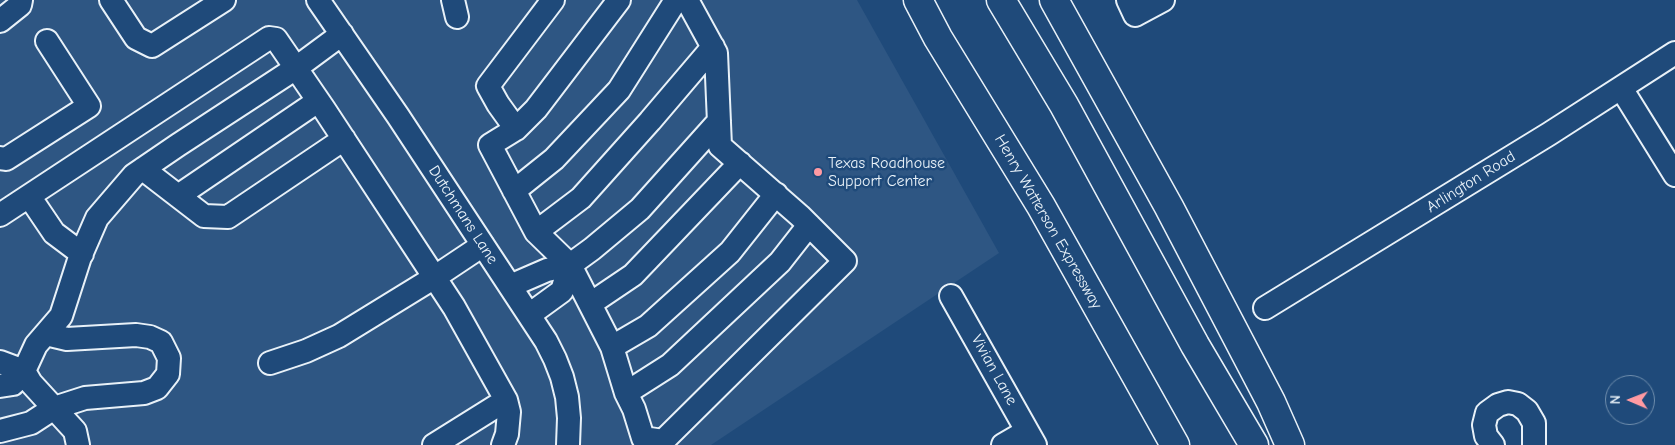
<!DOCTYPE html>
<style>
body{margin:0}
#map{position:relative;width:1675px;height:445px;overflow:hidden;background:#1f4a7a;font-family:"Comic Neue",sans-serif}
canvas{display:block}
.north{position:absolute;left:1605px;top:375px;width:50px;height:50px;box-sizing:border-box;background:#1f4a7a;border:1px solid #6f8dac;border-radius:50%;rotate:271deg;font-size:14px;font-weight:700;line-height:20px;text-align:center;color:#e8f1f8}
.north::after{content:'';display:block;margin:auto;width:18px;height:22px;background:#ff9aa2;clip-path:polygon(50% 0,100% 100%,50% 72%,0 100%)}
</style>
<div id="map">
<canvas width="1675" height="445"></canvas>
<div class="north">N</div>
</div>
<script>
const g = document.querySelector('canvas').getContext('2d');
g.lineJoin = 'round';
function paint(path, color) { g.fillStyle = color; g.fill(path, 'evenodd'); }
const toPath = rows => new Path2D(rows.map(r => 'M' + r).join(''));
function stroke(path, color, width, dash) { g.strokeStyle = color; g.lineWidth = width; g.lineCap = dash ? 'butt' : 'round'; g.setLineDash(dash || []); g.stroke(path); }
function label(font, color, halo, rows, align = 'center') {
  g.font = font + ' "Comic Neue",sans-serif'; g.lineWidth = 5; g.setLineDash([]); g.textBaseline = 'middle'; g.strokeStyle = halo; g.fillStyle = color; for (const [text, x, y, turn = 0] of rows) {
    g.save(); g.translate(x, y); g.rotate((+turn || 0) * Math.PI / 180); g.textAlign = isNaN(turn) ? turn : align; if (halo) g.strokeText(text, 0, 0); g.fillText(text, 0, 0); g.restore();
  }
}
paint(toPath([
 [0,0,857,0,999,253,711,445,0,445]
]), '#2e5683');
const minor = toPath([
 [111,0,136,38,152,46,224,0],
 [318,0,398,116,546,341,555,359,562,377,567,397,569,418,568,445],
 [453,0,457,17],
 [553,0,488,86,498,104,516,129,490,145,536,232,570,265,590,304,612,347,626,393,634,409,643,438,663,441,845,261,800,216,720,146,716,53,687,0],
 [1128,0,1135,15,1163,0],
 [0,21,20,5,21,0],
 [1621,88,1675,175],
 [516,129,536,109,619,0],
 [0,158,6,159,89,106,47,41],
 [143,169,204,216,228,217,344,139],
 [514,191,554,159,619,90,676,0],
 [29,196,54,233,82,254],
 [178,196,318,101],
 [0,215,269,38,276,39,324,109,454,307,506,400,509,412,507,434,503,445],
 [536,232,581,198,650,121,713,47],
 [510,286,547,270,570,265,592,249,640,209,719,121],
 [951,296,1035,445],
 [590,304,633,275,740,163],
 [1265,308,1549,134,1675,53],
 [529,315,562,291,570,265],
 [612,347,648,326,730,252,776,194],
 [0,362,24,371,31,383,75,431,78,445],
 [270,363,306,351,339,336,435,277,483,245],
 [0,386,13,384,24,371,36,345,61,316,80,257,97,218,134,175,178,145,296,68,342,34],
 [626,393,670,365,780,262,809,225],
 [0,431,31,423,54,408,85,398,144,393,157,388,168,374,169,358,161,342,150,337,136,335,67,339,46,334],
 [434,445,506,400],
 [1003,445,1027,431],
 [1493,445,1486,436,1484,425,1487,413,1498,405,1508,402,1518,404,1527,411,1534,423,1534,445]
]);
const highway = toPath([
 [918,0,938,38,1041,206,1175,445],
 [1001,0,1064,105,1195,345,1254,445],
 [1054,0,1169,207,1271,402,1290,445]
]);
stroke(minor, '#e8f1f8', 26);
stroke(highway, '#e8f1f8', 31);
stroke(minor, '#1f4a7a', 22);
stroke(highway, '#1f4a7a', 28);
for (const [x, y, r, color] of [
 [818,172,5,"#ff9aa2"]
]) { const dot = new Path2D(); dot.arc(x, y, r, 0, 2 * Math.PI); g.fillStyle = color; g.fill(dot); stroke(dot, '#1f4a7a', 2); }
label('16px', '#e8f1f8', '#1f4a7a', [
 ["Texas Roadhouse",828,163],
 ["Support Center",828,181]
], 'left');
label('16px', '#e8f1f8', '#1f4a7a', [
 ["Arlington Road",1471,182,-32],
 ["Dutchmans Lane",463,215,57],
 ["Henry Watterson Expressway",1048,222,60],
 ["Vivian Lane",994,370,61]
]);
</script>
